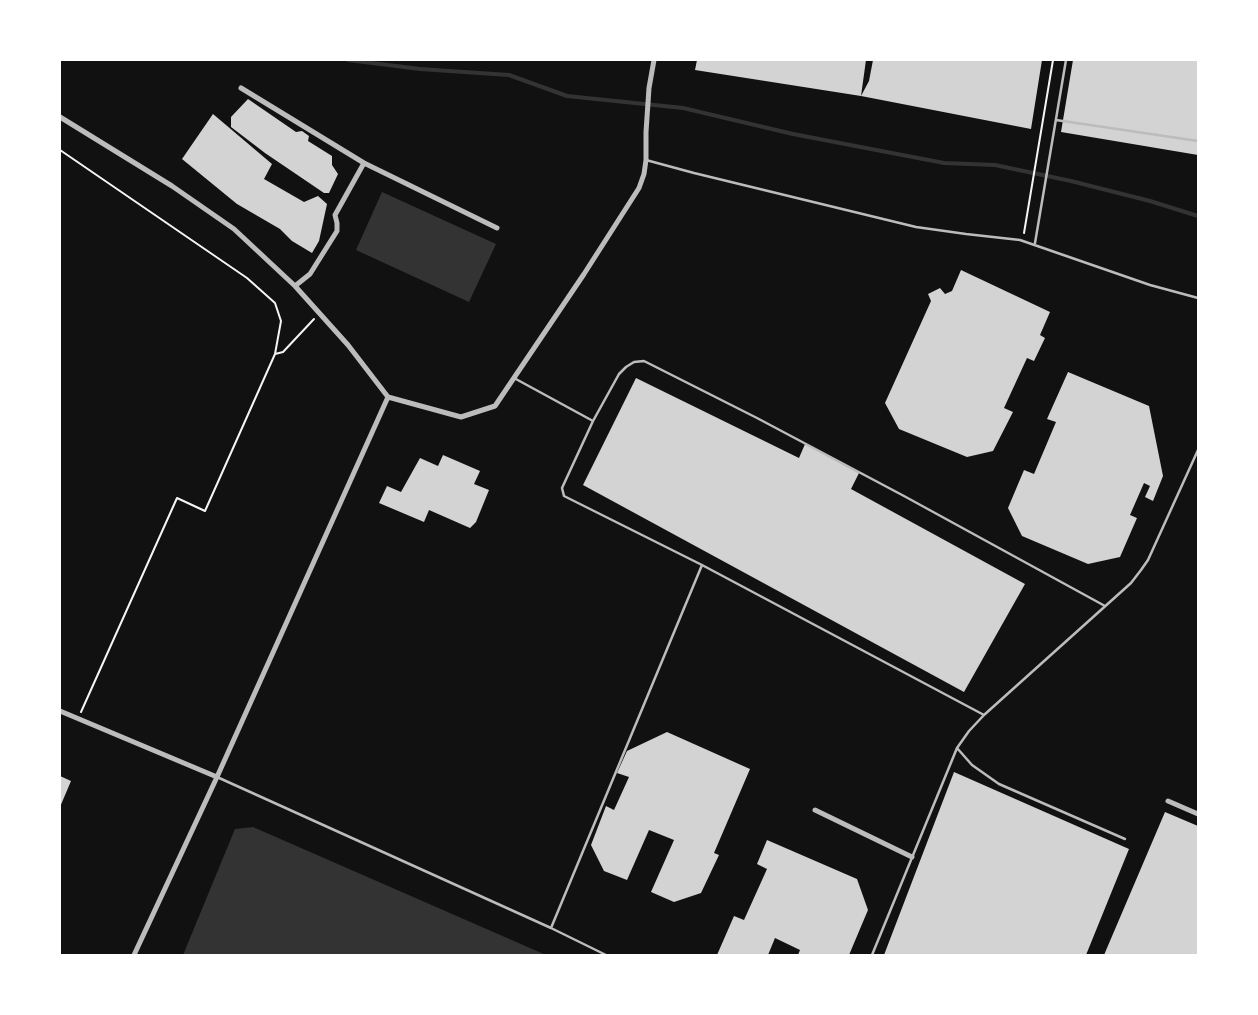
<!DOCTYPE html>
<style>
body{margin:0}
#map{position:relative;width:1258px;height:1015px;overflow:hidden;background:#111;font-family:"IBM Plex Sans",sans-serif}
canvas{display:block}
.frame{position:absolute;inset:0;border:61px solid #fff;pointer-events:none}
</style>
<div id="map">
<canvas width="1258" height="1015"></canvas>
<div class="frame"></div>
</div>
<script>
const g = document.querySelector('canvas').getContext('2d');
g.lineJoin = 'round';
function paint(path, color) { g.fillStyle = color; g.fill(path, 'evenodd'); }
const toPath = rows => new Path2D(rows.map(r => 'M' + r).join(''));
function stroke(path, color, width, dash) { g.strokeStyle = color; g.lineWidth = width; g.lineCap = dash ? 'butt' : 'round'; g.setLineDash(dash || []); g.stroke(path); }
paint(toPath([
 [382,192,496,244,469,302,356,250],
 [253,827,546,955,183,955,235,829]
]), '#333');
stroke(toPath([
 [348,60,420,69,509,75,567,96,683,108,793,134,944,163,995,165,1071,181,1150,201,1198,216]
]), '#333', 4);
paint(toPath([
 [697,60,866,60,861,96,869,81,873,60,1042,60,1031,129,861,96,695,70],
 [1073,60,1198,60,1198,155,1061,132],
 [248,99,296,132,302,131,309,136,308,141,332,156,332,165,338,174,329,193,324,193,265,153,231,127,231,117],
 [213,114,272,164,264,179,304,202,318,196,327,204,319,241,312,253,292,241,280,229,237,204,182,159],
 [961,270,1050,312,1040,335,1045,338,1034,361,1027,358,1004,408,1013,412,993,451,967,457,899,429,885,403,931,301,928,294,940,288,945,294,952,291],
 [1068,372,1149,406,1163,476,1153,501,1145,497,1150,486,1144,483,1130,515,1137,518,1120,557,1088,564,1022,536,1008,508,1024,470,1034,474,1056,422,1047,419],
 [636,378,799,458,805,444,859,473,851,489,1025,584,964,692,583,485],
 [443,455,480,471,474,484,489,490,476,522,470,528,429,510,424,522,379,503,387,486,401,492,420,458,438,466],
 [667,732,750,769,714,853,719,855,701,893,674,902,651,892,674,840,649,830,627,880,604,871,591,845,606,806,614,810,629,777,617,773,627,751],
 [954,772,1129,849,1086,955,884,955],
 [60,776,71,781,60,807],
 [1165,812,1198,826,1198,955,1104,955],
 [767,840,857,879,868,910,849,955,798,955,800,950,775,938,768,955,717,955,734,916,744,920,767,869,757,864]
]), '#d3d3d3');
stroke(toPath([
 [60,150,247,278,275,303,281,321,275,354],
 [1024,233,1053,60],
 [81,712,177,498,205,511,275,354,283,352,314,319]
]), '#f5f5f5', 2);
stroke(toPath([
 [1056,120,1198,141],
 [646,160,694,173,916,227,966,234,1020,240,1150,285,1198,298],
 [1035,243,1066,60],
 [514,378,593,421,562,488,564,496,702,565,984,715],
 [593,421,619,374,626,367,634,362,644,361,757,418,904,496,1105,606],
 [957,748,972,765,999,784,1125,839],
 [217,777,551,928,606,955],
 [551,928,702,565],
 [872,955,957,748,969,731,984,715,1131,583,1141,570,1148,560,1198,450]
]), '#bcbcbc', 2.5);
stroke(toPath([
 [241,88,364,163,497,228],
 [60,117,172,186,234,229,295,286,348,345,388,397],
 [295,286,310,274,337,231,337,223,335,215,364,163],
 [60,711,217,777],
 [1168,801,1198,814],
 [815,810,912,857],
 [134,955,217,777,388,397,461,417,495,406,584,274,639,188,644,174,646,160,646,132,649,88,654,60]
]), '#bcbcbc', 5);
</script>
